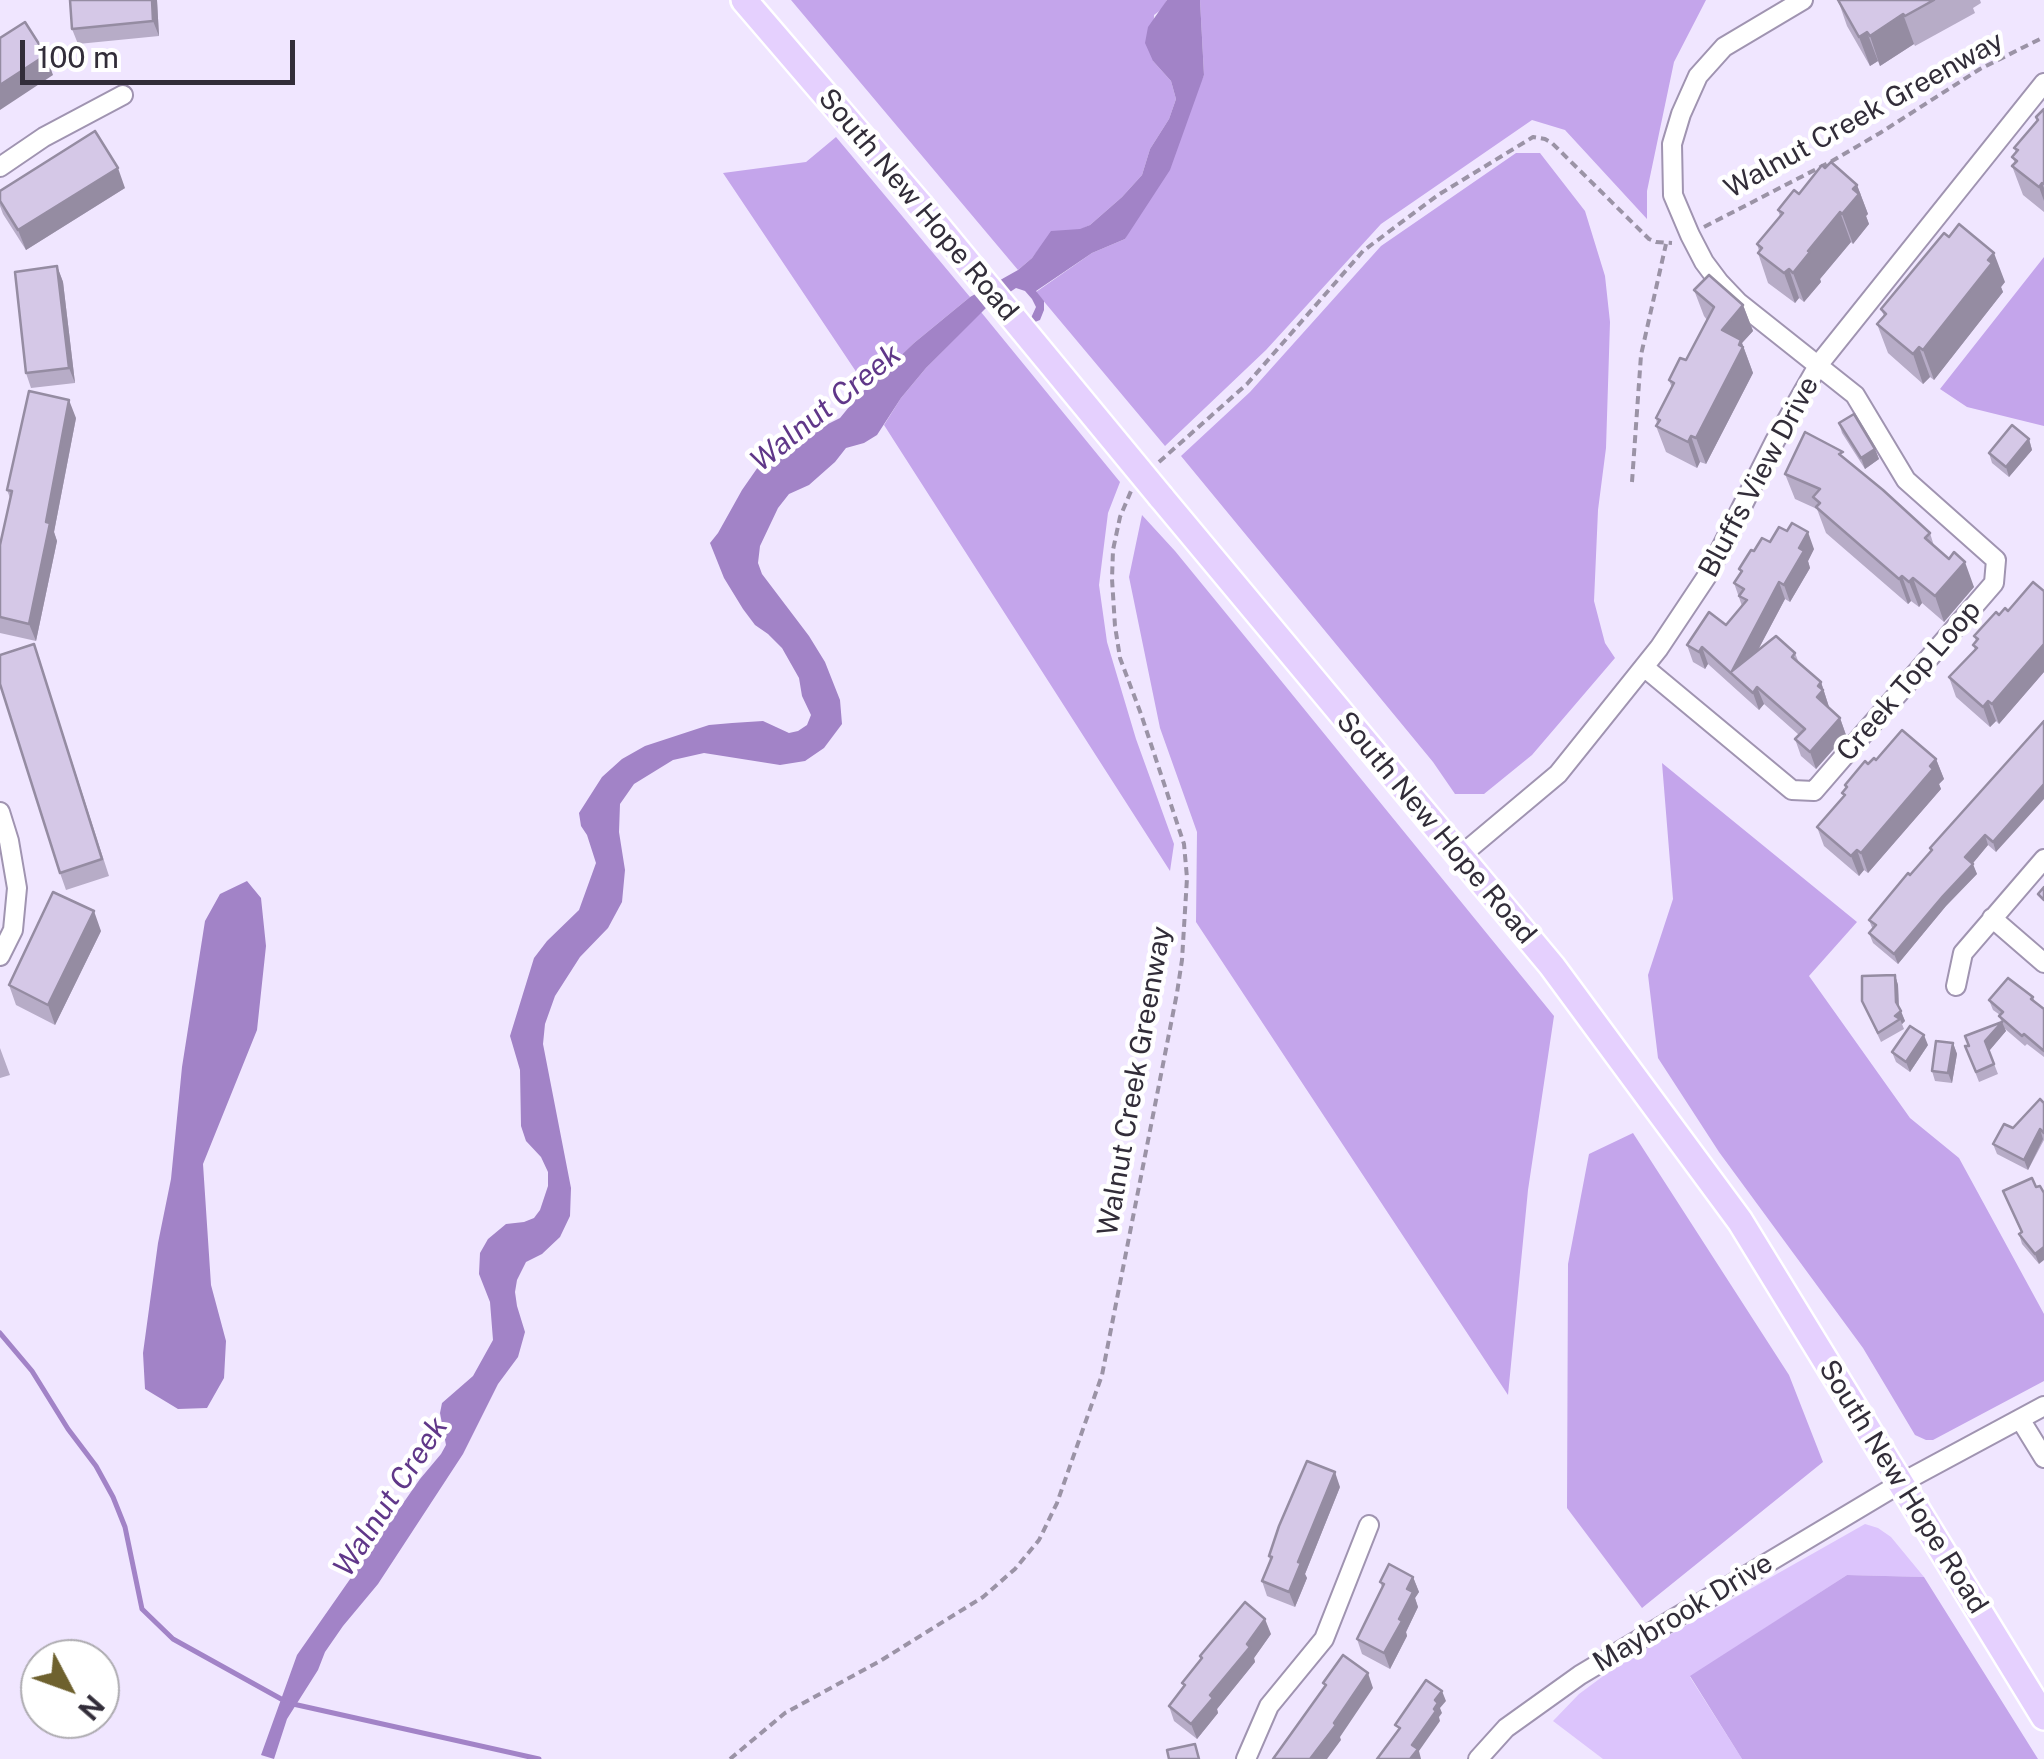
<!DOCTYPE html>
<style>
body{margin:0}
#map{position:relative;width:2044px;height:1759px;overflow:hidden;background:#f0e6ff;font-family:"Public Sans",sans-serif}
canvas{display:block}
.north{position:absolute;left:20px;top:1639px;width:100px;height:100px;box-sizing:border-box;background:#fff;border:2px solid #adabb0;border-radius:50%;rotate:131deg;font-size:28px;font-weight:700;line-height:40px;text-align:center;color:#322d39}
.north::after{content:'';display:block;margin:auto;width:35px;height:45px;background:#6e612e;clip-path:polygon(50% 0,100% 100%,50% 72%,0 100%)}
.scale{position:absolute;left:20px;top:40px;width:275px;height:45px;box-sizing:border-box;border:5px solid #322d39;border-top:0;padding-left:12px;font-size:30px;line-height:35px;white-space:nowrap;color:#322d39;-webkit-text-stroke:8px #fff;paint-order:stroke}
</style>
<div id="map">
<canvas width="2044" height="1759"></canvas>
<div class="north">N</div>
<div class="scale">100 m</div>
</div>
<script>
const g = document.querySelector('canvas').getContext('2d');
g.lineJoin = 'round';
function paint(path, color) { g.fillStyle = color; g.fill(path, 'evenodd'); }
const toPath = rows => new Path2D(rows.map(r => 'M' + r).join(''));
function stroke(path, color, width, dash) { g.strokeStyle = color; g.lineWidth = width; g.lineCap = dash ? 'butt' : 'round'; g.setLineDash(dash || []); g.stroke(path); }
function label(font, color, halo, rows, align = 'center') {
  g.font = font + ' "Public Sans",sans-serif'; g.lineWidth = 9; g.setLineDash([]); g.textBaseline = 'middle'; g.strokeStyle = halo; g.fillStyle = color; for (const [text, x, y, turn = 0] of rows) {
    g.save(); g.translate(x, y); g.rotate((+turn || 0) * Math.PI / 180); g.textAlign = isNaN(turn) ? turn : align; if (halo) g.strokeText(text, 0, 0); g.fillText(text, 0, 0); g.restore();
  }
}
paint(toPath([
 [1865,1524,1878,1528,1891,1537,1924,1577,1847,1575,1690,1677,1742,1759,1603,1759,1553,1721,1579,1694,1625,1660]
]), '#dcc4fc');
paint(toPath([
 [791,0,1167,0,1162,9,1154,15,1153,61,1171,81,1176,99,1169,119,1150,149,1142,175,1122,197,1090,225,1039,249,1032,258,1018,270],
 [1200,0,1706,0,1674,62,1647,191,1647,219,1565,130,1532,120,1381,224,1266,350,1165,446,1036,292,1092,253,1125,239,1204,75],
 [836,137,970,297,914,343,867,388,723,173,806,162],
 [1516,153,1540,153,1585,211,1605,276,1610,322,1606,448,1598,510,1594,601,1605,643,1615,658,1532,755,1484,794,1455,794,1433,762,1181,456,1250,392,1381,246],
 [2044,257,2044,426,1967,407,1940,389],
 [981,312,1120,482,1108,513,1099,585,1107,642,1136,739,1174,844,1170,871,884,425,901,398,926,368],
 [1142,515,1175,551,1265,661,1554,1016,1528,1190,1508,1395,1196,922,1197,832,1160,728,1129,577],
 [1662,763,1857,922,1809,976,1910,1118,1959,1158,2044,1314,2044,1381,1933,1440,1926,1440,1915,1435,1863,1348,1719,1152,1658,1058,1648,975,1673,899],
 [1633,1133,1789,1375,1823,1462,1642,1608,1567,1508,1568,1264,1589,1154],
 [1847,1575,1924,1577,2038,1759,1742,1759,1690,1676]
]), '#c4a5eb');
paint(toPath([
 [1167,0,1200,0,1204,75,1170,170,1125,239,1092,253,1036,291,1044,301,1044,310,1040,320,1035,322,1031,318,1036,307,1032,299,1025,291,1016,288,986,308,926,368,901,398,877,435,864,443,846,448,835,462,809,485,789,494,778,508,760,546,758,563,762,574,809,636,825,662,840,700,842,724,824,748,805,761,780,765,704,753,673,760,634,784,620,804,619,832,625,870,622,902,608,928,580,957,555,996,545,1024,543,1044,571,1188,570,1216,560,1237,542,1254,526,1262,517,1280,515,1292,517,1306,525,1332,518,1357,498,1384,463,1454,378,1584,343,1626,325,1652,318,1670,287,1719,274,1759,261,1755,297,1655,420,1479,441,1454,446,1445,440,1413,442,1403,473,1376,493,1340,490,1302,479,1274,480,1253,488,1239,506,1224,524,1222,534,1218,540,1210,548,1186,548,1172,541,1157,526,1141,521,1126,520,1070,510,1036,534,958,547,941,579,910,596,863,587,835,581,826,579,813,602,777,622,759,645,746,709,725,732,723,763,721,789,733,798,731,807,725,811,715,802,696,799,678,782,648,768,634,755,625,743,609,724,578,710,543,718,533,742,490,758,467,772,452,840,418,858,396,914,343,970,297,1018,270,1032,258,1051,231,1080,229,1090,225,1122,197,1142,175,1150,149,1169,119,1176,99,1171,81,1153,61,1145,43,1148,27],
 [247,881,261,898,266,946,257,1030,203,1164,211,1285,226,1341,224,1378,207,1408,178,1409,145,1389,143,1353,158,1243,171,1179,182,1067,205,921,220,894]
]), '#a283c7');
stroke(toPath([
 [0,1333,32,1371,68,1429,96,1466,113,1497,125,1527,142,1609,173,1639,283,1700],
 [293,1704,539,1759]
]), '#a283c7', 5);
const street = toPath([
 [0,167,44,137,123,95],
 [1644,667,1792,790,1814,791,1994,583,1996,560,1906,480,1855,395,1738,302,1719,282,1704,262,1690,235,1673,195,1672,144,1681,114,1698,76,1724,47,1803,0],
 [0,812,9,841,17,888,13,930,0,956],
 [1459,857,1558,774,1659,648,1707,576,1775,441,1819,364,2044,83],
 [1992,918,2044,963],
 [1956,986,1963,953,2044,859],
 [2020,1419,2044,1458],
 [1246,1759,1269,1706,1324,1639,1369,1525],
 [1478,1759,1506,1728,1580,1675,1901,1483,2044,1406]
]);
const primary = toPath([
 [744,0,920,205],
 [1161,497,1552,966,1740,1221,2044,1717]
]);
stroke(street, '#a094b1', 22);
stroke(primary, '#fff', 30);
stroke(toPath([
 [1704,227,1832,161,1880,133,1980,69,2044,37],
 [1159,462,1247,384,1363,251,1438,195,1533,137,1545,139,1552,143,1649,239,1656,242,1672,243],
 [1632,482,1641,355,1666,244],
 [730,1759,785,1713,880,1661,983,1597,1015,1569,1039,1540,1057,1503,1102,1375,1177,993,1182,960,1187,878,1184,844,1141,714,1120,658,1115,626,1112,579,1113,550,1120,517,1131,491]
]), '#9b93a6', 4, [8, 5]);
stroke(street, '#fff', 18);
stroke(primary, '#e5d0fe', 25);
const primaryBridge = toPath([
 [920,205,1161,497]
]);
stroke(primaryBridge, '#fff', 30, []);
stroke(primaryBridge, '#e5d0fe', 25);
paint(toPath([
 [70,0,157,0,159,36,78,44,72,29],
 [1838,0,1980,0,1981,3,1973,8,1975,13,1915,46,1914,44,1880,66,1878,61,1870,66,1847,26],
 [2044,109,2044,212,2023,195,2012,166,2015,163,2012,157,2016,153,2014,148,2037,121,2036,117],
 [1825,168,1857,185,1868,214,1866,216,1869,224,1853,244,1851,242,1820,279,1821,282,1804,302,1799,298,1795,303,1768,283,1758,253,1759,251,1757,244,1780,216,1778,210,1799,194],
 [125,188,26,250,3,214,0,206,0,191],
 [57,266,63,282,75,383,31,388,26,373],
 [2005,282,2001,287,2003,292,1934,380,1930,377,1923,384,1888,353,1877,324,1884,316,1881,309],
 [1694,290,1743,305,1753,331,1742,343,1753,373,1706,464,1700,462,1697,468,1666,452,1656,426,1657,424,1656,418,1672,388,1669,380,1686,360,1707,320,1704,316],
 [76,418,54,532,57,541,36,641,0,633,0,545,10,498,7,490],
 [1839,423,1875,449,1879,459,1865,469,1842,433],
 [2029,439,2032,450,2009,477,1992,463,1989,453],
 [1845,459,1930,533,1934,546,1974,587,1944,622,1922,603,1919,607,1911,601,1908,604,1826,533,1817,509,1795,499,1785,474],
 [1770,542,1814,549,1808,561,1810,568,1790,602,1785,599,1758,650,1795,653,1799,663,1821,682,1829,707,1840,718,1846,735,1816,769,1801,756,1795,739,1799,735,1764,704,1759,710,1708,664,1705,669,1693,662,1687,645,1726,625,1742,606,1734,583,1741,573,1739,569,1754,551],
 [2044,591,2044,672,1999,724,1996,721,1990,727,1956,697,1949,677,1975,650,1973,645,1976,641,1974,636,1999,615],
 [34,644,109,876,66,890,60,873],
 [2044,721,1996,852,1988,845,1972,864,1977,874,1946,906,1898,964,1873,943,1869,933,1873,930,1869,920,1931,851,1930,848],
 [1936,759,1944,779,1939,784,1941,789,1868,873,1864,870,1859,876,1824,846,1817,827,1844,797,1842,793,1846,788,1845,785,1868,764,1876,760],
 [101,931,55,1025,16,1005,9,985],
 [1895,975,1898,985,1899,1008,1905,1021,1902,1024,1904,1029,1881,1042,1862,1001],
 [2033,997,2035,1002,2044,1009,2044,1057,2027,1044,2025,1046,2004,1028,2006,1031,1989,1051,1998,1074,1979,1082,1965,1046,1969,1046,2001,1022,2000,1015,1993,1010,1989,1000],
 [1953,1043,1957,1054,1952,1083,1935,1081,1932,1071],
 [1928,1045,1910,1072,1896,1062,1892,1052],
 [0,1048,10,1075,0,1078],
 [2044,1103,2044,1140,2028,1170,1997,1154,1993,1144],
 [2032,1178,2039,1264,2022,1244,2019,1234,2021,1232,2003,1191],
 [1340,1487,1305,1574,1307,1578,1295,1607,1267,1596,1262,1581,1270,1560,1269,1556],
 [1413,1577,1419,1592,1415,1598,1418,1607,1406,1632,1407,1636,1390,1669,1362,1654,1357,1639,1382,1587,1380,1582],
 [1271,1634,1254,1658,1255,1662,1217,1709,1218,1713,1197,1739,1174,1721,1169,1706,1184,1687,1182,1683,1201,1660,1200,1656]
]), '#b7acc7');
paint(toPath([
 [152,0,157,0,159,36,153,21],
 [1903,14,1914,44,1880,66,1870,36],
 [1867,32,1878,61,1870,66,1859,37],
 [46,55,53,75,0,110,0,85],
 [118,168,125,188,26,250,18,230],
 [2042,183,2044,188,2044,201,2039,187],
 [1857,185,1868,214,1866,216,1869,224,1853,244,1842,214,1853,189],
 [1840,212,1851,242,1820,279,1821,282,1804,302,1793,273,1808,251],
 [1994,253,2005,282,2001,287,2003,292,1934,380,1923,350],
 [57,266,63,282,75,383,69,368],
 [1789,269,1799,298,1795,303,1784,273],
 [1743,305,1753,331,1742,343,1753,373,1706,464,1696,438,1722,330],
 [1919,347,1930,377,1923,384,1913,354],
 [69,400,76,418,54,532,57,541,36,641,29,624,46,522],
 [1691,436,1700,462,1697,468,1688,442],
 [2029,439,2032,450,2009,477,2006,467],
 [1875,449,1879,459,1865,469,1861,458],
 [1808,532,1814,549,1808,561,1810,568,1790,602,1784,585,1799,548],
 [1965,562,1974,587,1944,622,1935,596],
 [1902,576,1911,601,1908,604,1899,579],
 [1913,578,1922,603,1919,607,1909,582],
 [1779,582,1785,599,1741,682,1732,671],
 [2044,644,2044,672,1999,724,1992,704],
 [1702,647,1708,664,1705,669,1699,652],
 [1821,682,1829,707,1817,697,1818,686],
 [1757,687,1764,704,1759,710,1753,693],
 [1988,701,1996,721,1990,727,1983,707],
 [1840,718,1846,735,1816,769,1810,752],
 [1936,759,1944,779,1939,784,1941,789,1868,873,1861,853],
 [2044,784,2044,799,1996,852,1993,842],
 [1985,835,1988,845,1969,868,1965,857],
 [1857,850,1864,870,1859,876,1851,856],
 [1973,864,1977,874,1946,906,1898,964,1894,954,1943,896],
 [94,911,101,931,55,1025,48,1005],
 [1895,975,1898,985,1899,1012,1896,1002],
 [1901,1011,1905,1021,1902,1024,1900,1019,1895,1016],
 [2002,1022,2006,1031,1989,1051,1985,1041],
 [1924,1035,1928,1045,1910,1072,1906,1062],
 [1953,1043,1957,1054,1952,1083,1948,1073],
 [2040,1129,2043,1139,2028,1170,2024,1160],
 [2044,1247,2044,1260,2039,1264,2035,1254],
 [1335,1472,1340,1487,1305,1574,1307,1578,1295,1607,1289,1592,1298,1562],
 [1413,1577,1419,1592,1415,1598,1418,1607,1406,1632,1407,1636,1390,1669,1384,1653,1399,1619,1407,1589],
 [1265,1619,1271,1634,1254,1658,1255,1662,1217,1709,1218,1713,1197,1739,1191,1724],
 [1368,1673,1373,1688,1340,1737,1341,1740,1327,1759,1310,1759],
 [1442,1691,1446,1701,1440,1708,1442,1713,1439,1717,1440,1721,1419,1751,1421,1759,1410,1759,1412,1745,1435,1700]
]), '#958ca2');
const building = toPath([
 [70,0,152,0,153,21,72,29,70,0],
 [1838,0,1934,0,1905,16,1903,14,1870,36,1867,32,1859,37,1838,0],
 [25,22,46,55,0,85,0,38,25,22],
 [2044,109,2044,184,2042,183,2039,187,2012,166,2017,161,2012,157,2018,150,2014,148,2038,120,2036,117,2044,109],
 [95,131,118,168,18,230,0,201,0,191,95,131],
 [1831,162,1857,185,1853,189,1859,194,1842,214,1840,212,1808,251,1810,252,1793,273,1789,269,1784,273,1758,253,1762,248,1757,244,1783,213,1778,210,1794,190,1799,194,1822,165,1825,168,1831,162],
 [1959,224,1994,253,1988,260,1992,263,1923,350,1919,347,1913,354,1877,324,1886,314,1881,309,1944,233,1949,237,1959,224],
 [57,266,69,368,26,373,15,272,57,266],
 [1709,275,1743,305,1722,330,1741,340,1739,345,1743,347,1696,438,1691,436,1688,442,1656,426,1660,420,1656,418,1674,383,1669,380,1680,358,1686,360,1714,307,1694,290,1709,275],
 [29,391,69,400,46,522,50,523,29,624,0,617,0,545,12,491,7,490,29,391],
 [1854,414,1875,449,1861,458,1839,423,1854,414],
 [2012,425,2029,439,2006,467,1989,453,2012,425],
 [1805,432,1843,452,1839,454,1883,490,1930,533,1925,538,1949,559,1954,552,1965,562,1935,596,1913,578,1909,582,1902,576,1899,579,1816,507,1820,503,1813,497,1820,489,1785,474,1805,432],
 [1792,523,1808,532,1799,548,1804,551,1784,585,1779,582,1732,671,1776,636,1795,653,1792,657,1821,682,1818,686,1823,690,1817,697,1840,718,1810,752,1795,739,1805,729,1757,687,1753,693,1702,647,1699,652,1687,645,1709,612,1726,625,1747,600,1739,596,1744,589,1734,583,1742,571,1739,569,1751,550,1754,551,1762,538,1770,542,1779,527,1787,531,1792,523],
 [2033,582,2044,591,2044,644,1992,704,1988,701,1983,707,1949,677,1977,648,1973,645,1978,639,1974,636,1996,612,1999,615,2005,608,2008,611,2033,582],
 [34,644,102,859,60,873,0,684,0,655,34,644],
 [2044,721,2044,784,1993,842,1985,835,1965,857,1973,864,1943,896,1894,954,1869,933,1876,925,1869,920,1908,873,1910,875,1932,850,1930,848,2044,721],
 [1902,730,1936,759,1930,766,1933,769,1861,853,1857,850,1851,856,1817,827,1845,795,1842,793,1847,787,1845,785,1865,761,1868,764,1874,758,1876,760,1902,730],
 [2044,887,2044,900,2038,894,2044,887],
 [53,892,94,911,48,1005,9,985,53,892],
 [1895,975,1896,1002,1901,1011,1895,1016,1900,1019,1878,1033,1862,1001,1862,976,1895,975],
 [2008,978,2033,997,2031,999,2044,1009,2044,1051,2024,1034,2022,1036,1999,1016,2003,1012,1989,1000,2008,978],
 [2002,1022,1985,1041,1994,1064,1976,1072,1965,1046,1969,1046,1965,1036,2002,1022],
 [1910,1026,1924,1035,1906,1062,1892,1052,1910,1026],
 [1936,1041,1953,1043,1948,1073,1932,1071,1936,1041],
 [2040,1099,2044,1103,2044,1133,2040,1129,2024,1160,1993,1144,2004,1124,2013,1128,2040,1099],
 [2032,1178,2036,1187,2040,1186,2044,1193,2044,1247,2035,1254,2019,1234,2022,1232,2003,1191,2032,1178],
 [1307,1461,1335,1472,1298,1562,1301,1563,1289,1592,1262,1581,1272,1557,1269,1556,1279,1526,1307,1461],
 [1389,1564,1413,1577,1407,1589,1413,1592,1399,1619,1402,1621,1384,1653,1357,1639,1384,1584,1380,1582,1389,1564],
 [1245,1602,1265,1619,1247,1644,1250,1647,1210,1695,1213,1698,1191,1724,1169,1706,1185,1685,1182,1683,1202,1658,1200,1656,1245,1602],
 [1343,1655,1368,1673,1334,1723,1336,1725,1310,1759,1273,1759,1326,1685,1323,1683,1343,1655],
 [1426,1680,1442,1691,1435,1700,1438,1703,1434,1709,1436,1711,1412,1745,1418,1749,1410,1759,1377,1759,1400,1728,1395,1725,1426,1680],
 [1195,1744,1199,1759,1169,1759,1167,1750,1195,1744]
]);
paint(building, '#d5c8e7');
stroke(building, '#958ca2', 2.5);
label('28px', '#322d39', '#fff', [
 ["Walnut Creek Greenway",1864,115,-29],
 ["South New Hope Road",918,205,50],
 ["Bluffs View Drive",1759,477,-62],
 ["Creek Top Loop",1909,681,-49],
 ["South New Hope Road",1436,828,50],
 ["Walnut Creek Greenway",1135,1081,-80],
 ["South New Hope Road",1903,1487,58],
 ["Maybrook Drive",1683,1613,-31]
]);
label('italic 30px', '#603789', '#fff', [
 ["Walnut Creek",826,408,-39],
 ["Walnut Creek",391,1497,-57]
]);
</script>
